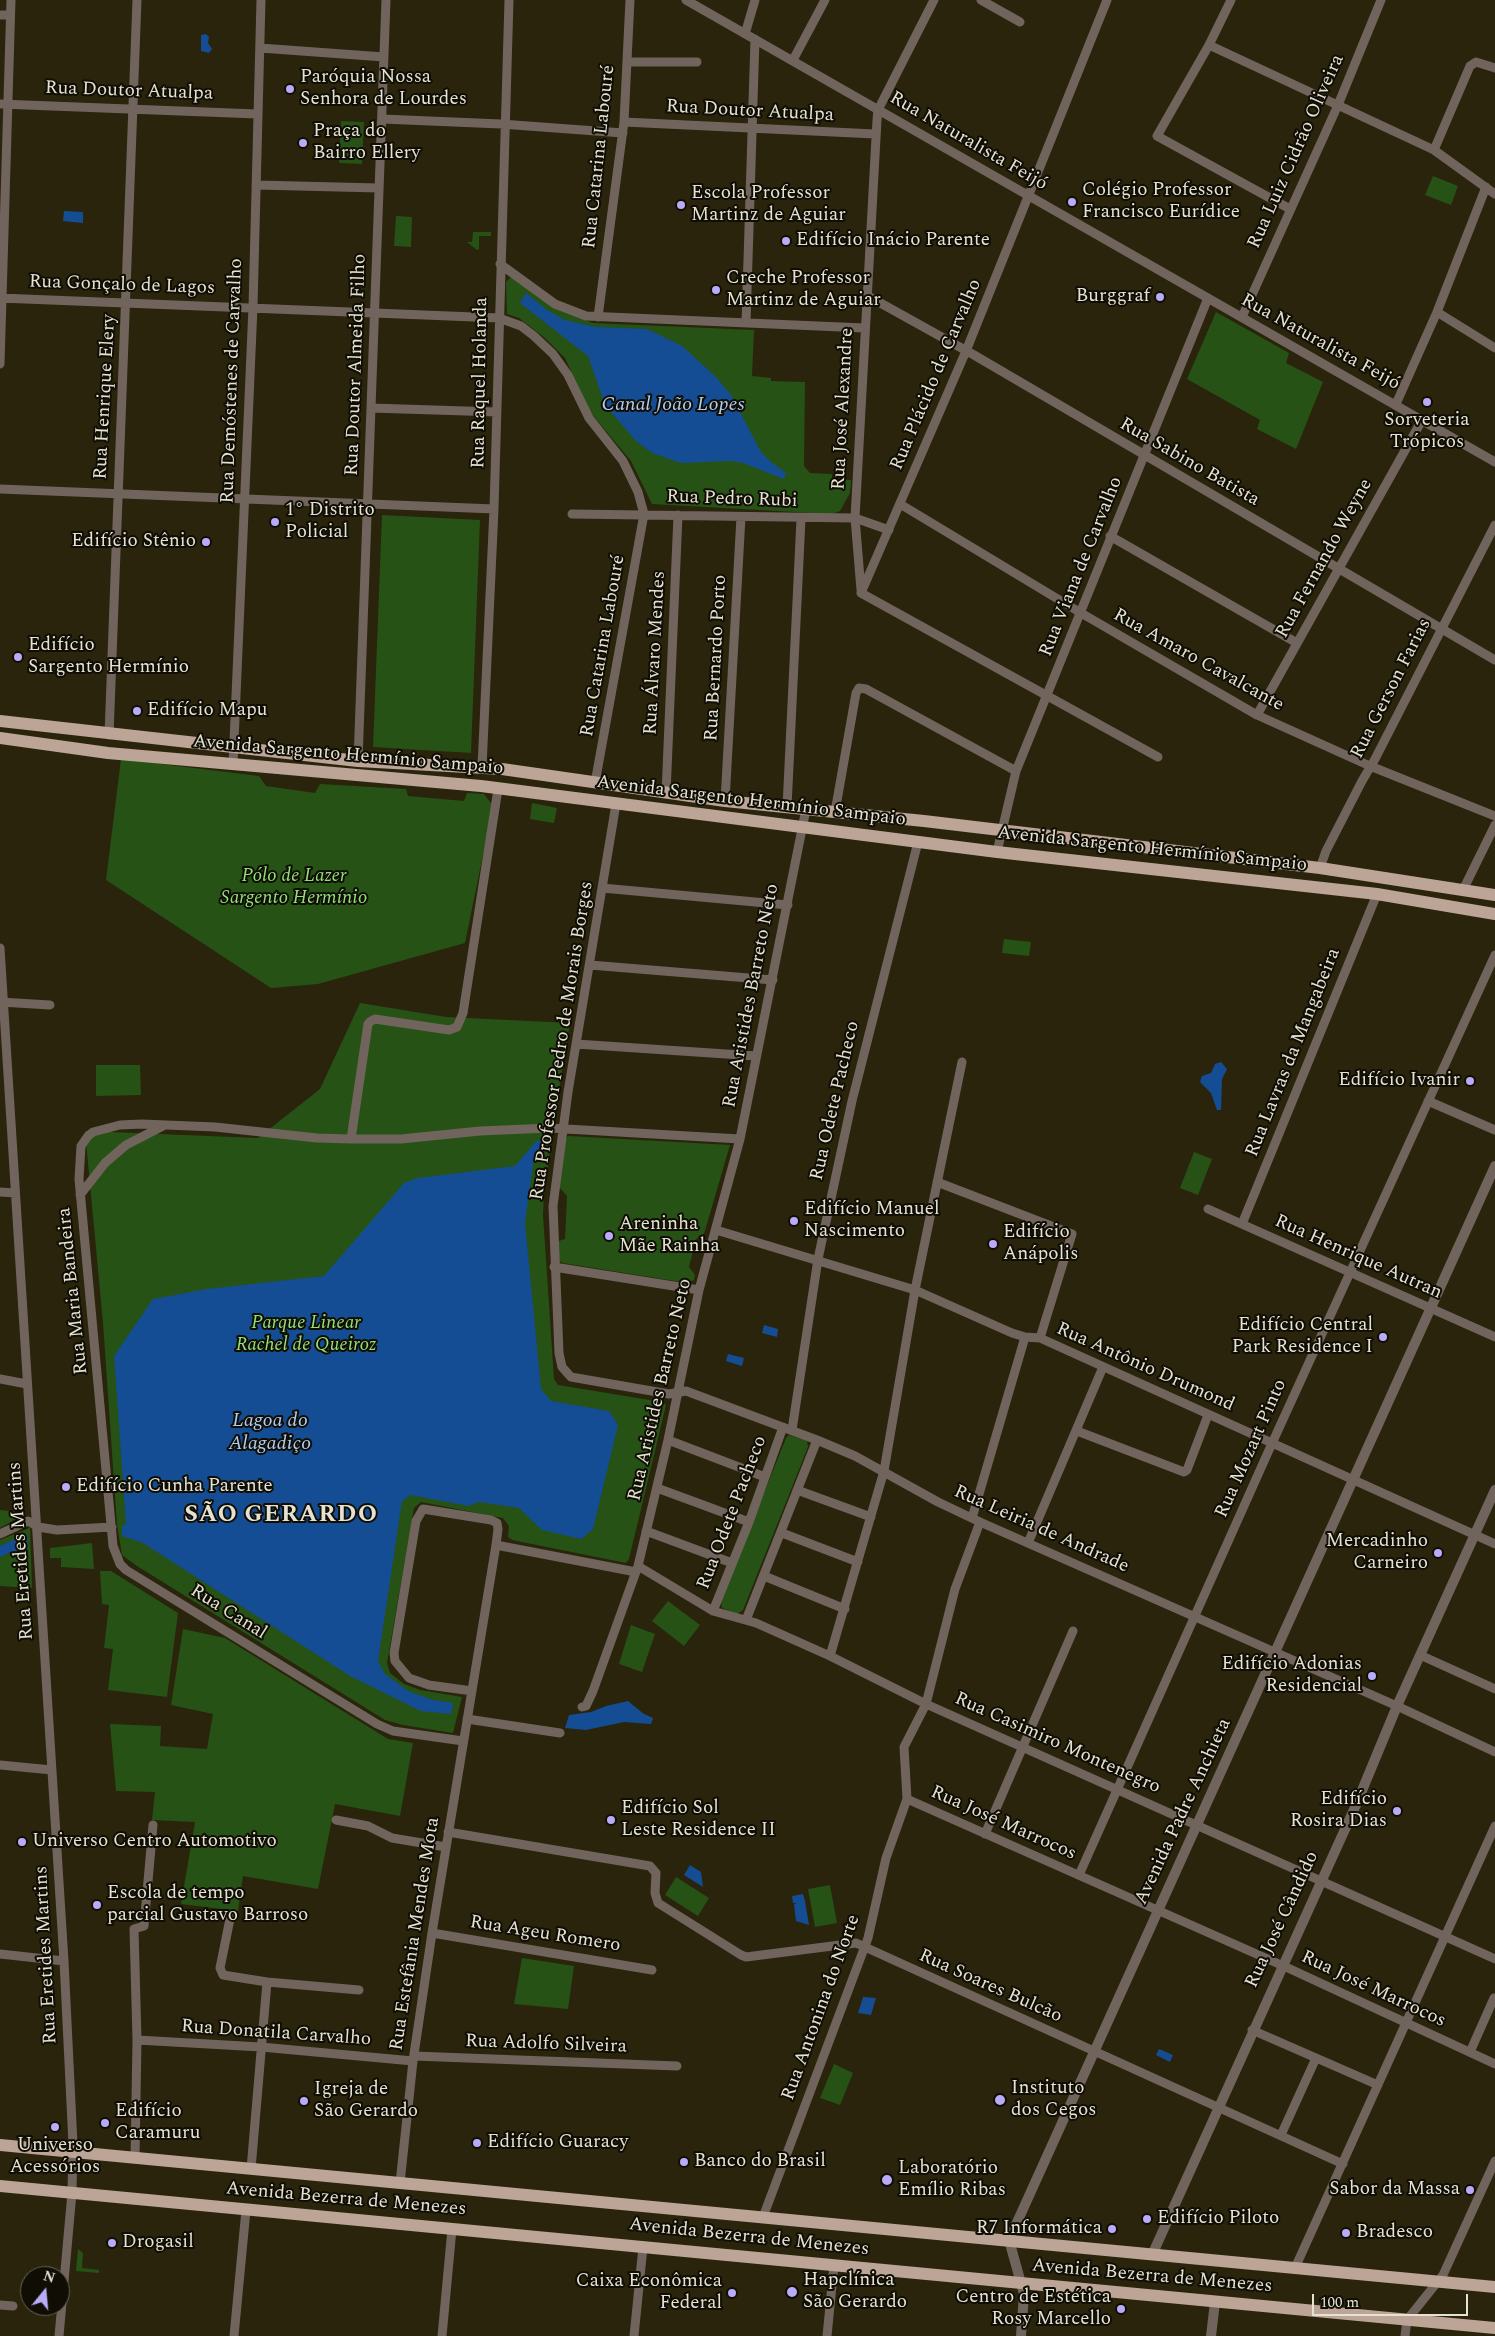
<!DOCTYPE html>
<meta charset="utf-8">
<style>
body{margin:0}
#map{position:relative;width:1495px;height:2336px;overflow:hidden;background:#29240b;font-family:Spectral,serif}
canvas{display:block}
.north{position:absolute;left:20px;top:2266px;width:50px;height:50px;box-sizing:border-box;background:#0f0d04;border:1px solid #656257;border-radius:50%;rotate:17deg;font-size:14px;font-weight:700;line-height:20px;text-align:center;color:#e5e2d3}
.north::after{content:'';display:block;margin:auto;width:18px;height:22px;background:#b9abf7;clip-path:polygon(50% 0,100% 100%,50% 72%,0 100%)}
.scale{position:absolute;left:1312px;top:2294px;width:156px;height:22px;box-sizing:border-box;border:2px solid #e5e2d3;border-top:0;padding-left:6px;font-size:15px;line-height:18px;white-space:nowrap;color:#e5e2d3;-webkit-text-stroke:4px #0f0d04;paint-order:stroke}
</style>
<div id="map">
<canvas width="1495" height="2336"></canvas>
<div class="north">N</div>
<div class="scale">100 m</div>
</div>
<script>
const g = document.querySelector('canvas').getContext('2d');
g.lineJoin = 'round';
function paint(path, color) { g.fillStyle = color; g.fill(path, 'evenodd'); }
const toPath = rows => new Path2D(rows.map(r => 'M' + r).join(''));
function stroke(path, color, width, dash) { g.strokeStyle = color; g.lineWidth = width; g.lineCap = dash ? 'butt' : 'round'; g.setLineDash(dash || []); g.stroke(path); }
function label(font, color, halo, rows, align = 'center') {
  g.font = font + ' Spectral,serif'; g.lineWidth = 4; g.setLineDash([]); g.textBaseline = 'middle'; g.strokeStyle = halo; g.fillStyle = color; for (const [text, x, y, turn = 0] of rows) {
    g.save(); g.translate(x, y); g.rotate((+turn || 0) * Math.PI / 180); g.textAlign = isNaN(turn) ? turn : align; if (halo) g.strokeText(text, 0, 0); g.fillText(text, 0, 0); g.restore();
  }
}
paint(toPath([
 [341,121,364,122,362,164,339,163],
 [1433,176,1458,186,1451,205,1425,195],
 [396,216,412,217,411,247,394,246],
 [473,232,491,232,491,236,479,236,479,249,477,250,467,242,472,242],
 [511,277,554,308,593,323,754,330,752,376,771,378,771,381,805,382,804,466,810,473,832,474,832,479,851,480,850,493,840,511,832,514,652,504,631,461,590,412,565,358,545,338,519,318,507,314,506,282],
 [1216,312,1289,353,1286,363,1323,382,1296,449,1257,429,1260,420,1187,379],
 [382,515,480,520,471,753,373,747],
 [121,759,259,776,266,786,315,793,320,784,406,789,408,796,464,801,467,793,484,794,493,806,465,943,318,984,271,988,106,880],
 [532,803,557,808,554,823,530,819],
 [1004,939,1031,942,1029,956,1002,953],
 [360,1003,446,1017,570,1023,552,1133,544,1195,543,1215,554,1379,558,1385,662,1402,666,1405,629,1559,626,1563,512,1540,508,1537,509,1526,503,1518,421,1502,414,1508,387,1663,390,1673,404,1684,420,1690,462,1697,453,1733,403,1725,385,1720,137,1566,122,1555,117,1524,103,1323,85,1131,258,1138,320,1089],
 [96,1065,140,1065,141,1095,96,1096],
 [568,1136,730,1145,704,1234,696,1239,689,1267,695,1275,694,1280,687,1283,563,1263,559,1261,559,1241,565,1239,567,1196,559,1187,564,1140],
 [1194,1152,1212,1159,1198,1195,1180,1188],
 [789,1435,807,1441,808,1447,743,1610,737,1614,722,1608,721,1601,786,1438],
 [0,1510,26,1513,0,1528],
 [30,1528,32,1588,0,1586,0,1540],
 [92,1543,94,1569,61,1567,61,1558,50,1558,50,1548],
 [100,1571,111,1571,178,1613,167,1697,108,1690,113,1649,104,1648,109,1605,102,1604],
 [668,1601,700,1625,684,1646,652,1621],
 [631,1625,655,1634,642,1672,619,1664],
 [183,1629,225,1638,388,1739,413,1743,400,1816,335,1804,318,1889,243,1876,238,1911,181,1904,195,1822,152,1820,155,1792,116,1791,110,1724,161,1726,160,1746,207,1749,213,1714,171,1705],
 [676,1877,709,1898,698,1916,665,1895],
 [830,1885,837,1923,815,1927,808,1889],
 [522,1958,574,1966,568,2009,514,2004],
 [834,2064,853,2073,840,2105,820,2098],
 [78,2249,83,2253,82,2268,99,2270,99,2273,76,2271]
]), '#265216');
paint(toPath([
 [206,34,209,37,208,43,212,49,209,53,201,51,201,35],
 [64,211,83,212,83,223,63,221],
 [526,293,547,310,565,320,596,327,647,329,682,346,715,376,731,395,761,452,771,462,786,473,784,479,743,463,731,461,681,463,652,453,636,441,610,411,604,402,588,356,520,303],
 [1221,1062,1227,1069,1222,1079,1221,1110,1217,1110,1211,1093,1200,1082,1202,1076,1211,1073,1215,1064],
 [537,1140,543,1144,534,1157,525,1223,541,1389,551,1401,609,1411,618,1425,593,1529,581,1539,542,1530,519,1508,479,1502,469,1506,411,1495,402,1501,378,1661,385,1674,408,1691,433,1700,453,1703,451,1714,421,1711,350,1676,143,1543,122,1536,122,1526,126,1524,114,1356,153,1299,207,1289,324,1276,404,1183,418,1178,515,1166],
 [764,1325,778,1329,777,1337,762,1333],
 [728,1354,744,1358,742,1366,726,1361],
 [27,1534,28,1548,11,1552,0,1557,0,1546],
 [628,1701,644,1714,653,1718,651,1724,624,1722,586,1730,565,1728,569,1715,591,1712,606,1706],
 [690,1865,701,1872,703,1887,684,1875],
 [803,1894,805,1901,809,1925,796,1921,794,1904,797,1903,793,1903,792,1896],
 [863,1997,876,1998,871,2015,858,2013],
 [1159,2049,1173,2055,1170,2062,1156,2055]
]), '#144d93');
stroke(toPath([
 [686,0,1495,462],
 [981,0,1020,22],
 [1231,0,1209,45,1157,136,1290,209],
 [0,15,10,15],
 [745,34,755,0],
 [1209,45,1434,150,1495,194],
 [260,48,384,57],
 [793,60,825,0],
 [627,62,697,62],
 [0,104,257,114],
 [382,119,501,124,623,133],
 [624,122,875,134],
 [1434,150,1470,66,1476,62,1495,68],
 [256,185,379,188],
 [500,264,555,304,586,316,864,328],
 [866,295,974,355,1495,660],
 [0,298,499,318,521,326,534,336,553,354,568,375,589,418,623,461,638,492,644,514,595,783],
 [1437,312,1495,348],
 [598,317,624,122,630,0],
 [1242,317,1338,105,1381,0],
 [746,323,755,39],
 [0,364,11,0],
 [1396,404,1437,312,1486,187],
 [371,408,497,412],
 [0,489,494,509],
 [900,504,1081,613,1257,715,1370,766,1495,816],
 [572,514,855,518,889,530],
 [1110,536,1297,643],
 [861,590,855,518,877,120,878,110,934,0],
 [861,593,966,351,1107,0],
 [861,593,1158,757],
 [1257,715,1422,420],
 [109,735,137,0],
 [358,761,386,0],
 [233,764,253,307,261,0],
 [482,767,494,509,509,0],
 [666,793,678,515],
 [725,801,741,517],
 [616,804,568,1092,553,1206,559,1353,562,1367,571,1377,669,1394,686,1391,817,1440,855,1456,938,1502,980,1522,1397,1706,1495,1752],
 [787,807,801,519],
 [835,812,856,693,859,688,866,689,1016,771],
 [997,852,1016,771,1208,298],
 [1320,868,1326,851,1362,781,1375,759,1495,525],
 [602,888,788,905],
 [1463,890,1495,825],
 [0,948,64,1961,73,2144,72,2193,59,2336],
 [590,965,773,980],
 [0,1002,50,1005],
 [576,1044,756,1056],
 [1428,1101,1495,1130],
 [351,1139,368,1024,371,1021,375,1019,449,1030,457,1027,463,1013,498,789],
 [937,1182,1072,1234,1040,1338],
 [0,1192,15,1193],
 [80,1195,105,1163,126,1145,163,1126],
 [1208,1209,1495,1337],
 [1242,1224,1377,894],
 [716,1230,915,1290,1012,1333,1025,1337,1040,1338,1495,1544],
 [554,1267,699,1290],
 [0,1379,27,1384],
 [792,1430,818,1259,852,1101,918,842],
 [1077,1431,1184,1472,1187,1470,1208,1415],
 [668,1440,765,1477],
 [657,1488,749,1522],
 [797,1490,871,1517],
 [972,1518,1025,1337],
 [646,1531,732,1563],
 [782,1533,858,1562],
 [0,1534,28,1521,38,1527,57,1530,112,1527],
 [1028,1543,1103,1367],
 [496,1545,636,1572],
 [638,1566,713,1611,756,1623,830,1656,926,1704,1495,1959],
 [764,1576,845,1609],
 [713,1611,749,1522,783,1427],
 [746,1620,817,1440],
 [1420,1655,1495,1689],
 [830,1656,884,1471,915,1290,962,1062],
 [582,1707,586,1706,593,1691,638,1566,668,1440,699,1290,740,1139,806,809],
 [467,1719,560,1733],
 [463,1741,393,1731,377,1724,126,1570,120,1564,113,1546,79,1179,81,1146,88,1136,93,1132,120,1125,142,1124,215,1127,317,1138,351,1139,401,1139,480,1131,549,1128,740,1139],
 [0,1765,52,1770],
 [907,1799,1288,1968,1495,2064],
 [336,1820,368,1826,392,1838,446,1847],
 [448,1832,650,1866,656,1873,655,1893,658,1903,741,1955,746,1957,856,1943,1343,2164],
 [985,1834,1073,1631],
 [1079,1875,1269,1450,1495,955],
 [231,1914,220,1968,223,1975,267,1982,359,1990],
 [432,1933,652,1970],
 [0,1954,64,1961],
 [1252,2030,1378,2085],
 [137,2040,261,2047,413,2061],
 [1470,2052,1494,1998],
 [414,2056,677,2066],
 [1281,2135,1316,2058],
 [135,2158,137,2040,134,1929,144,1926,153,1825],
 [251,2169,267,1982],
 [400,2183,413,2061,432,1933,496,1545,498,1529,497,1523,491,1520,423,1509,416,1521,394,1653,395,1661,409,1678,429,1685,472,1691],
 [763,2217,868,1938,886,1858,907,1799,904,1747,926,1704,955,1589,980,1522],
 [1295,2268,1495,1826],
 [0,2305,13,2306],
 [234,2336,246,2210],
 [442,2336,452,2229],
 [634,2336,643,2247],
 [827,2336,834,2265],
 [1405,2336,1407,2320,1443,2275,1495,2161]
]), '#70645d', 9);
stroke(toPath([
 [1152,2255,1356,1805,1397,1706,1495,1490],
 [1021,2336,1024,2294,1009,2240,1495,1166],
 [1211,2336,1215,2302]
]), '#70645d', 10);
stroke(toPath([
 [0,721,358,761,502,769,725,801,924,821,1320,868,1495,895],
 [0,738,108,753,481,786,997,852,1377,894,1495,914],
 [0,2145,1495,2287],
 [0,2186,1495,2328]
]), '#bca496', 12);
for (const [x, y, r, color] of [
 [290,89,5,"#b9abf7"],
 [303,143,5,"#b9abf7"],
 [1072,202,5,"#b9abf7"],
 [681,205,5,"#b9abf7"],
 [786,241,5,"#b9abf7"],
 [716,290,5,"#b9abf7"],
 [1160,297,5,"#b9abf7"],
 [1427,402,5,"#b9abf7"],
 [275,522,5,"#b9abf7"],
 [206,542,5,"#b9abf7"],
 [18,657,5,"#b9abf7"],
 [137,711,5,"#b9abf7"],
 [1470,1081,5,"#b9abf7"],
 [794,1221,5,"#b9abf7"],
 [609,1236,5,"#b9abf7"],
 [993,1244,5,"#b9abf7"],
 [1383,1337,5,"#b9abf7"],
 [66,1487,5,"#b9abf7"],
 [1438,1553,5,"#b9abf7"],
 [1372,1676,5,"#b9abf7"],
 [1397,1811,5,"#b9abf7"],
 [611,1820,5,"#b9abf7"],
 [22,1842,5,"#b9abf7"],
 [97,1905,5,"#b9abf7"],
 [1000,2100,6,"#b9abf7"],
 [304,2101,5,"#b9abf7"],
 [105,2123,5,"#b9abf7"],
 [55,2127,5,"#b9abf7"],
 [477,2143,5,"#b9abf7"],
 [684,2162,5,"#b9abf7"],
 [887,2180,6,"#b9abf7"],
 [1470,2190,5,"#b9abf7"],
 [1147,2219,5,"#b9abf7"],
 [1112,2229,5,"#b9abf7"],
 [1346,2233,5,"#b9abf7"],
 [112,2243,5,"#b9abf7"],
 [792,2292,6,"#b9abf7"],
 [732,2293,5,"#b9abf7"],
 [1121,2309,5,"#b9abf7"]
]) { const dot = new Path2D(); dot.arc(x, y, r, 0, 2 * Math.PI); g.fillStyle = color; g.fill(dot); stroke(dot, '#0f0d04', 2); }
label('19px', '#e5e2d3', '#0f0d04', [
 ["Paróquia Nossa",300,78],
 ["Senhora de Lourdes",300,100],
 ["Praça do",313,132],
 ["Bairro Ellery",313,154],
 ["Colégio Professor",1082,191],
 ["Francisco Eurídice",1082,213],
 ["Escola Professor",691,194],
 ["Martinz de Aguiar",691,216],
 ["Edifício Inácio Parente",796,241],
 ["Creche Professor",726,279],
 ["Martinz de Aguiar",726,301],
 ["Burggraf",1150,297,"right"],
 ["Sorveteria",1427,421,"center"],
 ["Trópicos",1427,443,"center"],
 ["1° Distrito",285,511],
 ["Policial",285,533],
 ["Edifício Stênio",196,542,"right"],
 ["Edifício",28,646],
 ["Sargento Hermínio",28,668],
 ["Edifício Mapu",147,711],
 ["Edifício Ivanir",1460,1081,"right"],
 ["Edifício Manuel",804,1210],
 ["Nascimento",804,1232],
 ["Areninha",619,1225],
 ["Mãe Rainha",619,1247],
 ["Edifício",1003,1233],
 ["Anápolis",1003,1255],
 ["Edifício Central",1373,1326,"right"],
 ["Park Residence I",1373,1348,"right"],
 ["Edifício Cunha Parente",76,1487],
 ["Mercadinho",1428,1542,"right"],
 ["Carneiro",1428,1564,"right"],
 ["Edifício Adonias",1362,1665,"right"],
 ["Residencial",1362,1687,"right"],
 ["Edifício",1387,1800,"right"],
 ["Rosira Dias",1387,1822,"right"],
 ["Edifício Sol",621,1809],
 ["Leste Residence II",621,1831],
 ["Universo Centro Automotivo",32,1842],
 ["Escola de tempo",107,1894],
 ["parcial Gustavo Barroso",107,1916],
 ["Instituto",1011,2089],
 ["dos Cegos",1011,2111],
 ["Igreja de",314,2090],
 ["São Gerardo",314,2112],
 ["Edifício",115,2112],
 ["Caramuru",115,2134],
 ["Edifício Guaracy",487,2143],
 ["Universo",55,2146,"center"],
 ["Acessórios",55,2168,"center"],
 ["Banco do Brasil",694,2162],
 ["Laboratório",898,2169],
 ["Emílio Ribas",898,2191],
 ["Sabor da Massa",1460,2190,"right"],
 ["Edifício Piloto",1157,2219],
 ["R7 Informática",1102,2229,"right"],
 ["Bradesco",1356,2233],
 ["Drogasil",122,2243],
 ["Hapclínica",803,2281],
 ["São Gerardo",803,2303],
 ["Caixa Econômica",722,2282,"right"],
 ["Federal",722,2304,"right"],
 ["Centro de Estética",1111,2298,"right"],
 ["Rosy Marcello",1111,2320,"right"]
], 'left');
label('19px', '#e5e2d3', '#0f0d04', [
 ["Rua Doutor Atualpa",129,92,2],
 ["Rua Doutor Atualpa",750,112,3],
 ["Rua Naturalista Feijó",968,142,30],
 ["Rua Luiz Cidrão Oliveira",1297,152,-66],
 ["Rua Catarina Labouré",600,157,-84],
 ["Rua Gonçalo de Lagos",122,286,2],
 ["Rua Naturalista Feijó",1320,343,29],
 ["Rua Doutor Almeida Filho",357,365,-88],
 ["Rua Plácido de Carvalho",937,375,-67],
 ["Rua Demóstenes de Carvalho",233,381,-88],
 ["Rua Raquel Holanda",481,383,-89],
 ["Rua Henrique Elery",106,397,-87],
 ["Rua José Alexandre",844,409,-87],
 ["Rua Sabino Batista",1189,463,30],
 ["Rua Pedro Rubi",732,500,2],
 ["Rua Fernando Weyne",1325,559,-61],
 ["Rua Viana de Carvalho",1082,567,-68],
 ["Rua Catarina Labouré",604,646,-80],
 ["Rua Álvaro Mendes",656,653,-87],
 ["Rua Bernardo Porto",717,658,-87],
 ["Rua Amaro Cavalcante",1198,661,29],
 ["Rua Gerson Farias",1392,689,-63],
 ["Avenida Sargento Hermínio Sampaio",348,756,5],
 ["Avenida Sargento Hermínio Sampaio",751,802,7],
 ["Avenida Sargento Hermínio Sampaio",1152,850,6],
 ["Rua Aristides Barreto Neto",752,996,-79],
 ["Rua Professor Pedro de Morais Borges",563,1041,-81],
 ["Rua Lavras da Mangabeira",1294,1053,-68],
 ["Rua Odete Pacheco",836,1101,-77],
 ["Rua Henrique Autran",1358,1258,24],
 ["Rua Maria Bandeira",74,1291,-96],
 ["Rua Antônio Drumond",1145,1368,24],
 ["Rua Aristides Barreto Neto",661,1390,-77],
 ["Rua Mozart Pinto",1252,1449,-66],
 ["Rua Odete Pacheco",733,1513,-69],
 ["Rua Leiria de Andrade",1041,1530,24],
 ["Rua Eretides Martins",22,1551,-94],
 ["Rua Canal",228,1613,32],
 ["Rua Casimiro Montenegro",1057,1744,24],
 ["Avenida Padre Anchieta",1184,1812,-65],
 ["Rua José Marrocos",1003,1824,24],
 ["Rua José Cândido",1283,1920,-65],
 ["Rua Estefânia Mendes Mota",416,1934,-81],
 ["Rua Ageu Romero",545,1935,9],
 ["Rua Eretides Martins",47,1955,-93],
 ["Rua Soares Bulcão",990,1987,24],
 ["Rua José Marrocos",1373,1990,25],
 ["Rua Antonina do Norte",822,2008,-70],
 ["Rua Donatila Carvalho",276,2034,4],
 ["Rua Adolfo Silveira",546,2045,2],
 ["Avenida Bezerra de Menezes",346,2200,5],
 ["Avenida Bezerra de Menezes",749,2238,6],
 ["Avenida Bezerra de Menezes",1152,2277,5]
]);
label('italic 19px', '#92e178', '#0f0d04', [
 ["Pólo de Lazer",294,877],
 ["Sargento Hermínio",294,899],
 ["Parque Linear",306,1324],
 ["Rachel de Queiroz",306,1346]
]);
label('italic 20px', '#b0cdf4', '#0f0d04', [
 ["Canal João Lopes",673,406],
 ["Lagoa do",270,1422],
 ["Alagadiço",270,1445]
]);
g.letterSpacing = '1px';
label('bold 24px', '#e5e2d3', '#0f0d04', [
 ["SÃO GERARDO",281,1516]
]);
g.letterSpacing = '0px';
</script>
